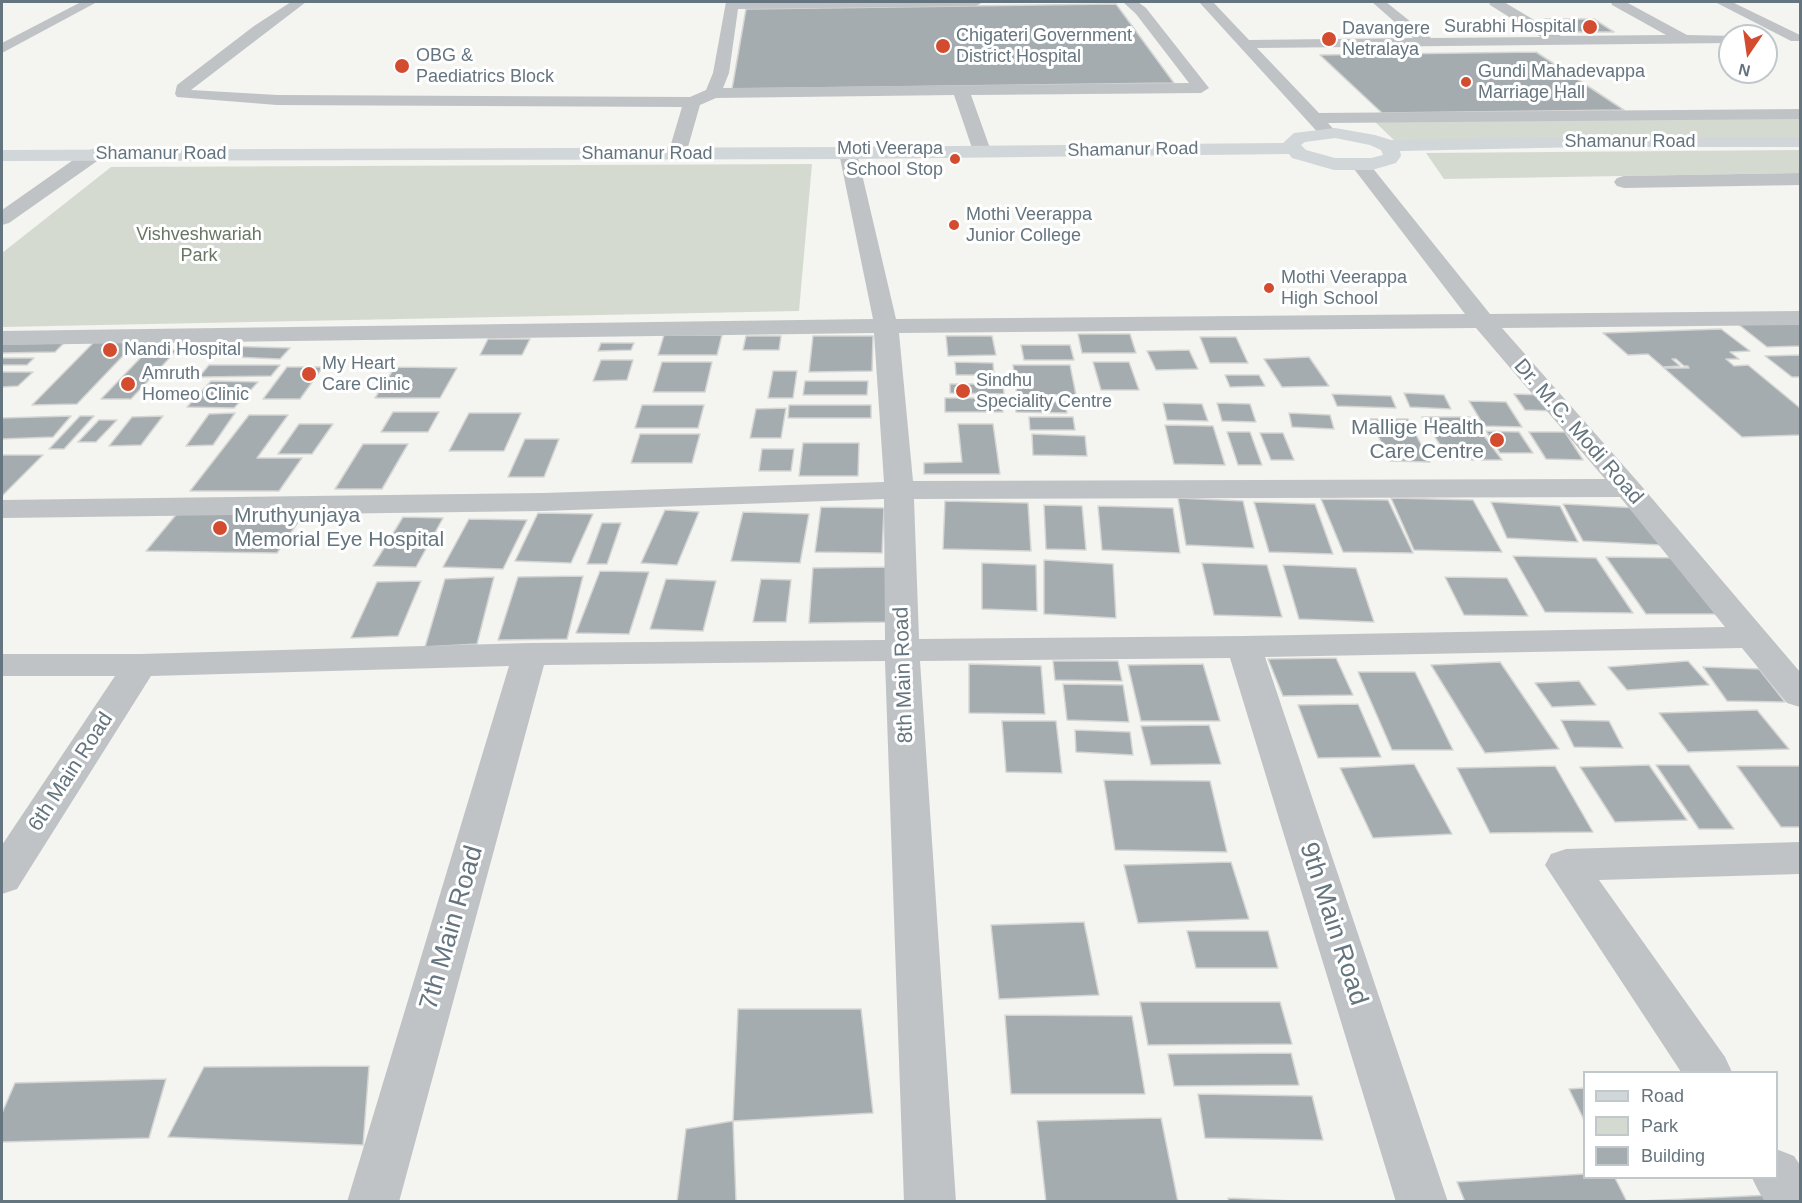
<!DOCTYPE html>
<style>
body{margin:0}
#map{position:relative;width:1802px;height:1203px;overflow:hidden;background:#f4f4f0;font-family:Arial,sans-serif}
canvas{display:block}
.frame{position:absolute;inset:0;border:3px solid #65757f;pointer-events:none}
.legend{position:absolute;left:1583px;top:1071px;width:195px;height:108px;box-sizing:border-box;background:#fff;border:2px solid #c1c8cc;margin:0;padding:8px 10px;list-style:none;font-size:18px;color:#65757f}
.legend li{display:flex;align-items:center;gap:12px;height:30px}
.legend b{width:30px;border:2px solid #c1c8cc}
.north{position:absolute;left:1718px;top:24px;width:60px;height:60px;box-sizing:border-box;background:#fff;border:2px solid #c1c8cc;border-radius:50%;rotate:193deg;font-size:16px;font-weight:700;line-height:24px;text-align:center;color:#65757f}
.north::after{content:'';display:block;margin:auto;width:21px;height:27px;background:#d44c2f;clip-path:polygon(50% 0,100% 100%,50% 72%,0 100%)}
</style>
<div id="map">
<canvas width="1802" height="1203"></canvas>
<div class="frame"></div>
<ul class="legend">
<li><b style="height:8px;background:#d1d6d9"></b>Road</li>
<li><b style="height:16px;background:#d5dad1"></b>Park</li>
<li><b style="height:16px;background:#a4acb0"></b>Building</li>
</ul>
<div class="north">N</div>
</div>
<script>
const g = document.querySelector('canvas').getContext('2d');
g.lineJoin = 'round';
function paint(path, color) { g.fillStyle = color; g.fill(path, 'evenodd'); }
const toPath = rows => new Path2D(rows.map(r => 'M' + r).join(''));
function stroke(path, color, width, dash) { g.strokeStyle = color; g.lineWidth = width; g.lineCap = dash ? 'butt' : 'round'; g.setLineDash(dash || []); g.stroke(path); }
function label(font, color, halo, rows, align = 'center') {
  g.font = font + ' Arial,sans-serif'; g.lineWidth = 6; g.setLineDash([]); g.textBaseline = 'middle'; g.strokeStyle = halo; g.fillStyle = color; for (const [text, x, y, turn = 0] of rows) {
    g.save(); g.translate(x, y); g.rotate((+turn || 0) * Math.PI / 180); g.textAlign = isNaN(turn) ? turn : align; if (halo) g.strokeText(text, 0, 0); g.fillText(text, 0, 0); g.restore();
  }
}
paint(toPath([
 [1800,116,1800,141,1398,144,1373,120],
 [1800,150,1800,173,1444,179,1426,153],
 [812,164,799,311,2,327,2,253,111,167]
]), '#d5dad1');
const building = toPath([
 [1116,4,1174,83,732,89,746,9,1116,4],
 [1545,19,1594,19,1614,32,1564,32,1545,19],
 [1536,52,1624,110,1382,113,1320,55,1536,52],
 [1800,323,1800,346,1767,347,1738,324,1800,323],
 [1721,329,1750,351,1730,352,1739,359,1726,359,1734,366,1748,365,1800,408,1800,435,1742,437,1664,368,1689,368,1688,366,1684,366,1676,359,1672,359,1680,366,1663,367,1648,354,1628,355,1603,333,1721,329],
 [1078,334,1130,334,1136,353,1082,353,1078,334],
 [664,335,722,335,717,355,658,355,664,335],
 [746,336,781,336,779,350,743,350,746,336],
 [813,336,873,336,872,371,809,372,813,336],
 [946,336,992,336,996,355,948,356,946,336],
 [1200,337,1236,337,1248,363,1210,363,1200,337],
 [97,339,139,339,77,404,32,405,97,339],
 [488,339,530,339,522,355,480,355,488,339],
 [64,343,55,352,2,353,2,344,64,343],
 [601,343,634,343,631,350,598,351,601,343],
 [1021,345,1070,345,1074,360,1024,360,1021,345],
 [221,346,290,348,280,359,211,356,221,346],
 [148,350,177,350,131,399,101,399,148,350],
 [1189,350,1198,369,1156,370,1147,351,1189,350],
 [1800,355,1800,377,1792,377,1765,356,1800,355],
 [1309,357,1329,386,1282,387,1264,359,1309,357],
 [2,358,34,358,27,365,2,365,2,358],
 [601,360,633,360,627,380,593,381,601,360],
 [662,362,712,362,705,392,653,392,662,362],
 [955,362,993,363,994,375,956,375,955,362],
 [1093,362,1129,362,1139,390,1101,390,1093,362],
 [209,365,280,365,271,376,199,377,209,365],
 [1013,365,1070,365,1076,395,1017,395,1013,365],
 [287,367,323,367,300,399,263,399,287,367],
 [395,367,457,368,440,398,375,398,395,367],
 [773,371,797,371,793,398,768,398,773,371],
 [2,372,33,372,18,386,2,387,2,372],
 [1225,375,1259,375,1265,386,1230,387,1225,375],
 [211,381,258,382,234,408,187,407,211,381],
 [805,381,868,381,867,395,803,395,805,381],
 [950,384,1003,384,1004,394,950,393,950,384],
 [1404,393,1444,395,1451,409,1410,407,1404,393],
 [1332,394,1391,396,1396,408,1337,406,1332,394],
 [1514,394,1544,395,1555,411,1525,410,1514,394],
 [945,398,1001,398,1003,412,945,412,945,398],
 [1015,401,1065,402,1067,413,1016,412,1015,401],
 [1469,401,1506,402,1522,427,1484,426,1469,401],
 [1163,403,1202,404,1208,421,1167,420,1163,403],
 [1217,403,1250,404,1256,422,1222,421,1217,403],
 [642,405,704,405,698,428,635,428,642,405],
 [789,405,871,405,871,418,788,418,789,405],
 [786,408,781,438,750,438,756,409,786,408],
 [393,412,439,412,428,432,381,432,393,412],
 [235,413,213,445,186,446,209,414,235,413],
 [469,413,521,413,504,451,449,451,469,413],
 [1289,413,1330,415,1334,429,1292,427,1289,413],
 [249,415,288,415,257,458,302,458,279,491,190,491,249,415],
 [71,416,53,437,2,439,2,418,71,416],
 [80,416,94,416,64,449,49,449,80,416],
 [163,416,141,445,109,446,132,417,163,416],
 [1029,417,1073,417,1075,430,1030,430,1029,417],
 [1422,417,1470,417,1502,460,1450,460,1422,417],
 [1370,419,1408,419,1430,462,1390,461,1370,419],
 [99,420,117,420,96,442,78,442,99,420],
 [299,424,333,424,312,454,278,454,299,424],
 [958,424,993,424,1000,474,924,474,924,463,962,462,958,424],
 [1165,425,1213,426,1225,465,1174,464,1165,425],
 [1486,431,1519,432,1533,453,1500,453,1486,431],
 [1227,432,1250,432,1262,465,1238,465,1227,432],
 [1529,432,1565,432,1583,460,1546,459,1529,432],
 [1260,433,1283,433,1294,460,1271,460,1260,433],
 [640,434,700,434,692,463,631,463,640,434],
 [1032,434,1085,436,1087,456,1033,455,1032,434],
 [525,439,559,439,544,477,508,477,525,439],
 [803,443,859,443,858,476,799,476,803,443],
 [363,444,408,444,382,489,335,489,363,444],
 [762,449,794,449,791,471,759,471,762,449],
 [2,455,43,455,2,496,2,455],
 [1178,498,1243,501,1254,548,1186,545,1178,498],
 [1391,498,1473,500,1502,552,1414,550,1391,498],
 [1321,499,1388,500,1413,553,1343,552,1321,499],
 [945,501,1028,503,1031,551,943,549,945,501],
 [1254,502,1315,504,1333,554,1269,552,1254,502],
 [1491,502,1560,506,1578,542,1507,538,1491,502],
 [1563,504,1638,508,1661,545,1583,541,1563,504],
 [1044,505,1082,506,1086,550,1046,549,1044,505],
 [1098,506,1173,508,1180,553,1102,550,1098,506],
 [821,507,884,508,882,553,815,552,821,507],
 [180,510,305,512,277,553,146,551,180,510],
 [665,510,699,512,677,565,641,563,665,510],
 [743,512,809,514,800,563,731,561,743,512],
 [538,513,593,514,571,563,515,561,538,513],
 [403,517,443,518,416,567,373,566,403,517],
 [469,519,527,520,503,569,443,567,469,519],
 [602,523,621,523,607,564,587,564,602,523],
 [1513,556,1596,558,1633,613,1545,612,1513,556],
 [1606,557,1680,558,1724,614,1646,614,1606,557],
 [1044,560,1113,564,1116,618,1044,614,1044,560],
 [982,563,1036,565,1037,611,982,609,982,563],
 [1202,563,1267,565,1282,617,1214,615,1202,563],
 [1283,565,1356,568,1374,622,1299,619,1283,565],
 [888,567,888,622,809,623,813,568,888,567],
 [600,571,649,572,629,634,576,633,600,571],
 [583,576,567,639,498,640,518,577,583,576],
 [494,577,477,644,425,647,445,579,494,577],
 [1445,577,1507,578,1528,616,1464,615,1445,577],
 [666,579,716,581,703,631,650,629,666,579],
 [761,579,791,580,786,622,753,622,761,579],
 [421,581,398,636,351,638,377,582,421,581],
 [1336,658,1353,695,1283,696,1268,659,1336,658],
 [1053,661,1118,661,1122,681,1055,680,1053,661],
 [1688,661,1709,685,1627,690,1608,667,1688,661],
 [1500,662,1559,749,1485,753,1431,665,1500,662],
 [969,664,1041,666,1045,714,969,713,969,664],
 [1203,664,1220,721,1141,721,1128,665,1203,664],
 [1703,667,1759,669,1785,702,1727,701,1703,667],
 [1358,672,1415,672,1453,750,1392,750,1358,672],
 [1579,681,1596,705,1552,707,1535,683,1579,681],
 [1063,684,1123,685,1129,722,1067,720,1063,684],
 [1358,704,1381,757,1318,758,1298,705,1358,704],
 [1757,710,1789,749,1688,752,1659,713,1757,710],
 [1561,720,1609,721,1623,748,1574,747,1561,720],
 [1002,721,1056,721,1062,773,1006,772,1002,721],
 [1209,725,1221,764,1151,765,1141,726,1209,725],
 [1075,730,1130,732,1133,755,1076,752,1075,730],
 [1414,764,1452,834,1373,838,1340,768,1414,764],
 [1649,765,1687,820,1615,822,1580,767,1649,765],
 [1656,765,1689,765,1734,829,1699,829,1656,765],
 [1555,766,1593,832,1490,833,1457,768,1555,766],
 [1737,766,1800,766,1800,827,1781,827,1737,766],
 [1104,780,1210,781,1227,852,1115,850,1104,780],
 [1231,862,1249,919,1138,923,1124,865,1231,862],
 [1084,922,1099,995,999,999,991,925,1084,922],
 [1187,931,1268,931,1278,968,1196,968,1187,931],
 [1140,1002,1280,1002,1292,1044,1148,1045,1140,1002],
 [738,1009,861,1009,873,1113,733,1121,738,1009],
 [1005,1015,1132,1016,1145,1094,1011,1094,1005,1015],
 [1291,1053,1299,1085,1174,1086,1168,1054,1291,1053],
 [369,1066,363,1145,168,1137,204,1067,369,1066],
 [166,1079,149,1138,2,1142,2,1113,15,1083,166,1079],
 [1584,1088,1584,1120,1569,1089,1584,1088],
 [1198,1094,1312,1096,1323,1140,1205,1138,1198,1094],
 [1161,1118,1178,1202,1046,1202,1037,1121,1161,1118],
 [733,1121,736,1202,677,1202,686,1129,733,1121],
 [1584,1174,1584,1178,1615,1178,1627,1202,1465,1202,1457,1182,1584,1174],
 [1793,1194,1797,1202,1641,1201,1793,1194],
 [1228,1198,1316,1202,1229,1202,1228,1198]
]);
paint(building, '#a4acb0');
stroke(building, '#d5d5d3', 1.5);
paint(toPath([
 [81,2,97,2,2,53,2,43,81,2],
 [291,2,306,2,191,90,277,95,690,97,706,90,713,73,726,2,983,2,976,6,738,9,729,73,723,88,1189,83,1136,14,1123,2,1138,2,1146,8,1209,88,1201,93,971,95,991,151,988,155,982,157,976,155,973,151,954,95,716,98,700,105,686,154,684,158,677,160,670,158,668,154,682,107,277,105,177,97,175,94,177,85,254,26,291,2],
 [1199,2,1213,2,1249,40,1413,38,1372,2,1386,2,1431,38,1541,37,1490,5,1489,2,1504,2,1561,36,1666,35,1612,5,1611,2,1626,2,1687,35,1735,36,1730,36,1730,43,1257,48,1319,113,1800,109,1800,119,1328,123,1337,133,1334,137,1328,138,1322,137,1199,2],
 [1715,2,1732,2,1800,35,1800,41,1791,41,1715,2],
 [848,147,855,149,857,153,896,319,1465,314,1351,165,1353,161,1360,159,1367,161,1490,314,1800,311,1800,325,1502,328,1638,482,1800,672,1800,707,1787,703,1742,648,1265,657,1448,1202,1396,1202,1230,658,920,661,956,1202,904,1202,885,661,544,665,399,1202,347,1202,509,666,151,676,17,889,2,894,2,845,115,676,2,676,2,654,140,654,530,643,885,640,884,499,543,511,2,518,2,500,543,493,884,482,874,333,2,345,2,331,873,319,839,153,841,149,848,147],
 [1476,328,1605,479,913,481,899,333,1476,328],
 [1620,497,1725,627,1244,636,919,639,914,499,1620,497],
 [93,149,100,151,102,155,100,159,9,223,2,225,2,210,86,151,93,149],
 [1800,173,1800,185,1624,188,1617,186,1614,182,1617,178,1624,176,1800,173],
 [1800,842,1800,874,1599,880,1725,1057,1732,1072,1681,1072,1545,865,1551,854,1566,849,1800,842],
 [1776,1149,1794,1156,1800,1165,1800,1202,1765,1202,1758,1190,1752,1178,1776,1178,1776,1149]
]), '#bfc3c6');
paint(toPath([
 [1335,128,1375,135,1391,140,1583,137,1800,137,1800,147,1583,147,1400,151,1401,156,1396,163,1372,170,1334,170,1292,158,1289,154,848,159,2,161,2,150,848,147,1283,143,1294,133,1335,128],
 [1335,138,1370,145,1381,150,1383,155,1371,158,1335,158,1306,150,1301,145,1305,142,1335,138]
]), '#d1d6d9');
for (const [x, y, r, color] of [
 [1590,27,8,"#d44c2f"],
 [1329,39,8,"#d44c2f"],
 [943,46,8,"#d44c2f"],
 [402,66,8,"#d44c2f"],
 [1466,82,6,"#d44c2f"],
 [955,159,6,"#d44c2f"],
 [954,225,6,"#d44c2f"],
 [1269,288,6,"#d44c2f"],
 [110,350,8,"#d44c2f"],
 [309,374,8,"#d44c2f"],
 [128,384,8,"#d44c2f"],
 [963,391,8,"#d44c2f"],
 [1497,440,8,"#d44c2f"],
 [220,528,8,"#d44c2f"]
]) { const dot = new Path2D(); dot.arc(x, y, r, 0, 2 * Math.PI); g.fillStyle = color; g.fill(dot); stroke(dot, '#fff', 2); }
label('18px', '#65757f', '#fff', [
 ["Surabhi Hospital",1576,27,"right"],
 ["Davangere",1342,29],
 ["Netralaya",1342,50],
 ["Chigateri Government",956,36],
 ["District Hospital",956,57],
 ["OBG &",416,56],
 ["Paediatrics Block",416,77],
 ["Gundi Mahadevappa",1478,72],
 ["Marriage Hall",1478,93],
 ["Moti Veerapa",943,149,"right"],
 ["School Stop",943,170,"right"],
 ["Mothi Veerappa",966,215],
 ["Junior College",966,236],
 ["Mothi Veerappa",1281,278],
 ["High School",1281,299],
 ["Nandi Hospital",124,350],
 ["My Heart",322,364],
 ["Care Clinic",322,385],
 ["Amruth",142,374],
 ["Homeo Clinic",142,395],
 ["Sindhu",976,381],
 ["Speciality Centre",976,402]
], 'left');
label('18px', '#65757f', '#fff', [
 ["Shamanur Road",1630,142],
 ["Shamanur Road",1133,150,-1],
 ["Shamanur Road",161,154],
 ["Shamanur Road",647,154]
]);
label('18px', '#687663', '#fff', [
 ["Vishveshwariah",199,235],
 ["Park",199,256]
]);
label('21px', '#65757f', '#fff', [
 ["Mallige Health",1484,428],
 ["Care Centre",1484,452],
 ["Mruthyunjaya",234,516,"left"],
 ["Memorial Eye Hospital",234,540,"left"]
], 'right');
label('21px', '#65757f', '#fff', [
 ["Dr. M.C. Modi Road",1578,432,49],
 ["8th Main Road",904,675,-92],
 ["6th Main Road",71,772,-57]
]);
label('26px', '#65757f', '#fff', [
 ["9th Main Road",1333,924,72],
 ["7th Main Road",452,928,-74]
]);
</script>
